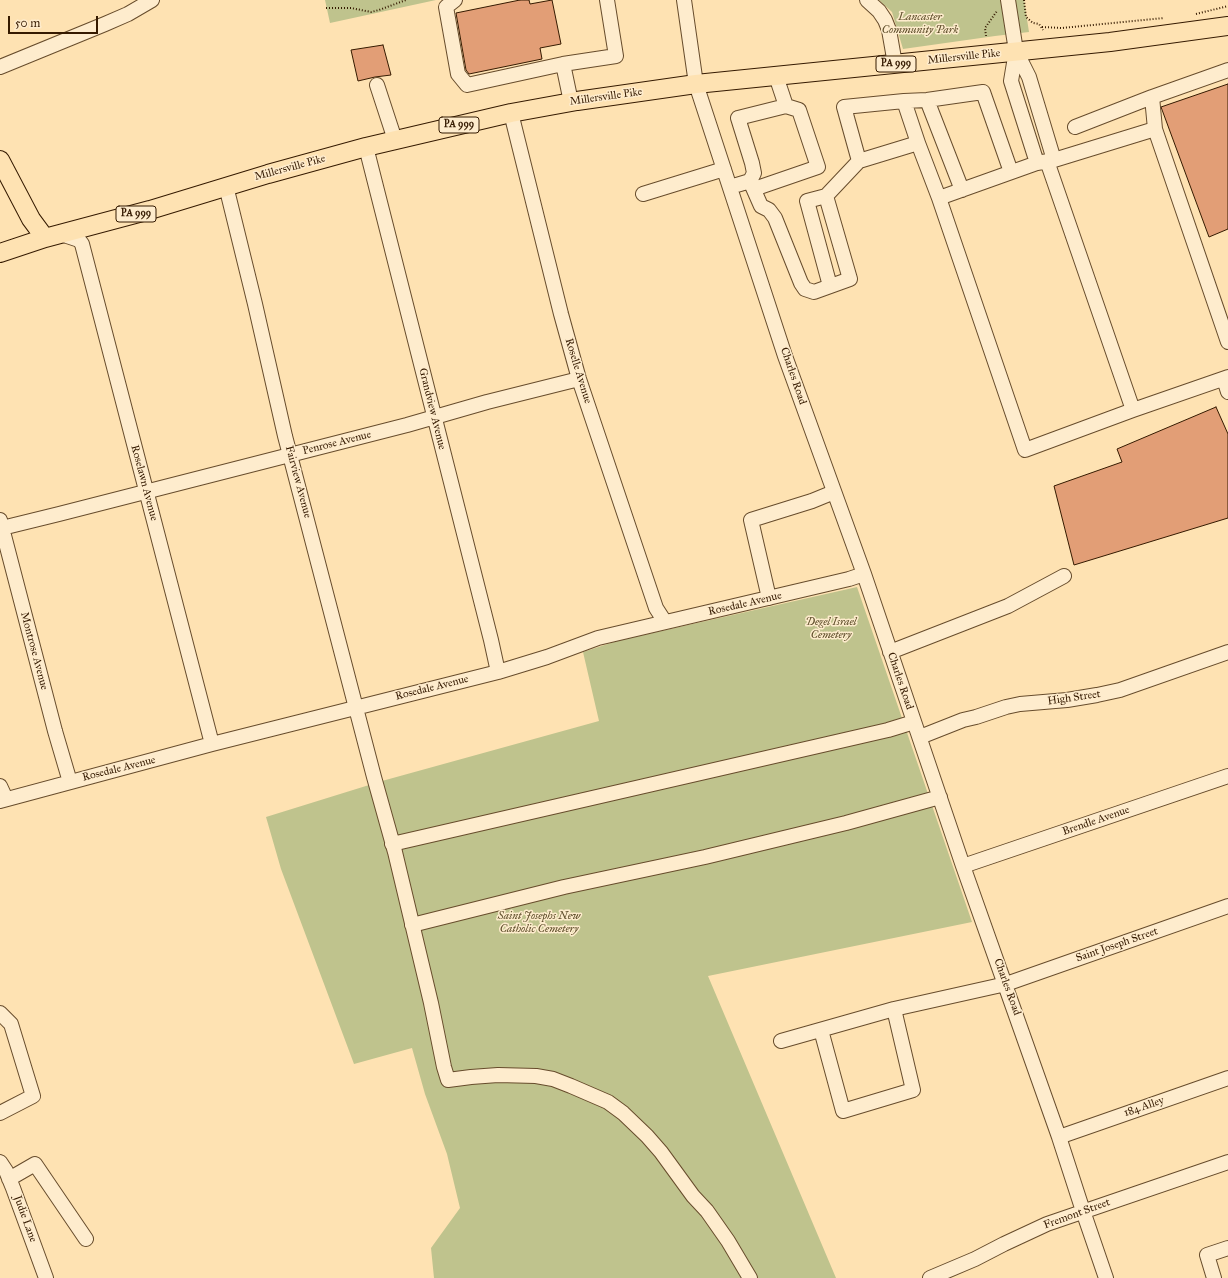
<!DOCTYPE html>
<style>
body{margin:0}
#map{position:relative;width:1228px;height:1278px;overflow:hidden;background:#fee2b2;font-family:"IM FELL Great Primer",serif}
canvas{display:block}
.scale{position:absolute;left:8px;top:16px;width:90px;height:18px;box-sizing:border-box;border:2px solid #351a00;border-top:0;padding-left:5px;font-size:12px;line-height:14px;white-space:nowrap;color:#351a00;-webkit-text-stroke:3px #feeccd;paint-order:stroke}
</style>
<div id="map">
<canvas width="1228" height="1278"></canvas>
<div class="scale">50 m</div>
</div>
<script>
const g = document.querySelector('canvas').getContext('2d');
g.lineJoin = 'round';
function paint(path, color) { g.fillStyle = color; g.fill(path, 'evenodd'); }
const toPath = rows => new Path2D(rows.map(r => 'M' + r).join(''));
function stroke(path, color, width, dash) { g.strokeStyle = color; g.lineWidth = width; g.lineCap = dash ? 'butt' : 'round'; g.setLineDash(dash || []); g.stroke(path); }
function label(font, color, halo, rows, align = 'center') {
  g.font = font + ' "IM FELL Great Primer",serif'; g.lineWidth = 3; g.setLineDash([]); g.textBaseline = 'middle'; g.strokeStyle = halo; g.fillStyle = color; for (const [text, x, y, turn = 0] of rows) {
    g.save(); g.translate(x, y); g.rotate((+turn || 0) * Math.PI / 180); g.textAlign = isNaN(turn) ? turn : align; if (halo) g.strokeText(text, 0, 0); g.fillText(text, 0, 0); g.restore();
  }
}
paint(toPath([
 [325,0,436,0,330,23],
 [879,0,1024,0,1029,32,995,36,903,49,892,12],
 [857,587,972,922,708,976,836,1278,434,1278,431,1248,460,1208,447,1154,425,1094,412,1048,354,1064,281,869,266,817,382,781,599,721,583,652,617,641]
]), '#bfc38d');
const building = toPath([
 [520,0,529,0,530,4,552,0,561,44,540,48,542,59,469,74,466,70,456,13,520,0],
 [383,45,391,75,375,77,358,81,351,50,383,45],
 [1228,84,1228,229,1209,237,1161,107,1228,84],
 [1216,407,1228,434,1228,518,1074,565,1054,486,1122,462,1117,449,1216,407]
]);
paint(building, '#e29e76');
stroke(building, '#351a00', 1);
const minor = toPath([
 [455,0,446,7,458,74,467,85,563,64,571,102],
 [684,0,696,84,785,356,864,574,963,866,1059,1137,1083,1211,1106,1278],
 [867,0,879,11,885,20,889,30,895,64],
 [1008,0,1016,51,1011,81,1037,163],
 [1016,51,1029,77,1054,160],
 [563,64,616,56,607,0],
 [0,67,105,24,128,14,152,0],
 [1228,70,1152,97,1155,129,1228,342],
 [776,76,786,106],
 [377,85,395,140],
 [927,100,962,190],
 [511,113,561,314,579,379,656,608,665,622],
 [1075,127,1152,97],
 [1155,129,1054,160,1037,163,939,198,1025,450,1133,410,1228,377],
 [918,143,939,198],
 [366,147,491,640,498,672],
 [859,161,844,107,904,101],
 [1047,161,1133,410],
 [750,181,761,206,769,210,775,218,801,283,805,289,814,292,850,279,826,196,859,161,918,143,904,101,927,100,983,92,1011,172],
 [226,186,255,304,285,436,374,777,395,852,431,1003,444,1067,448,1080,471,1077,498,1075,536,1076,553,1079,571,1086,608,1102,623,1113,647,1136,661,1152,693,1196,707,1211,728,1241,750,1278],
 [730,187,750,181,754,173,752,163,738,118,786,106,799,110,818,167,754,189],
 [643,194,724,169],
 [826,196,807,201,830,286],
 [61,234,79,240,82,244,212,744],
 [1224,379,1228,392],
 [0,520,55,731,70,782],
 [2,528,59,514,407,425,487,402,579,379],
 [769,598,751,520,812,501,834,492],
 [890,652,1008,606,1064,576],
 [920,737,963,720,976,717,1006,707,1020,704,1067,700,1097,695,1120,690,1228,652],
 [0,786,6,799],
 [0,801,212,744,498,672,547,657,598,638,849,579,864,574],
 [392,844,888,730,914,722],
 [963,866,1228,776],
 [412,925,564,887,705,857,846,823,940,797],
 [0,1013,11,1024,33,1096,0,1113],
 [821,1030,843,1111,913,1090,894,1009],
 [781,1041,894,1009,1006,984,1228,906],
 [1059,1137,1228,1078],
 [0,1162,6,1171,13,1188,46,1278],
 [9,1179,35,1164,86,1239],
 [930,1278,975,1259,1004,1244,1047,1224,1228,1162],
 [1214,1278,1207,1255,1228,1248]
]);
const major = toPath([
 [0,160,31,219,45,238],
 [0,253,45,238,150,210,268,174,366,147,511,113,577,101,696,84,1110,42,1228,26]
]);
stroke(minor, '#674c2c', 16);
stroke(major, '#351a00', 20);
stroke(toPath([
 [1024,0,1026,17,1033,23,1039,24,1043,30],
 [326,8,351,8,371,12,379,10,406,0],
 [1196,14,1228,6],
 [1042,27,1062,28,1164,18],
 [986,36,985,28,997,11]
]), '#351a00', 2, [1, 2]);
stroke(minor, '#feeccd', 14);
stroke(major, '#fee2b2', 18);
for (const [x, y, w] of [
 [896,64,40],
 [459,125,40],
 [136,214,40]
]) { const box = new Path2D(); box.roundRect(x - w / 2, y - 8, w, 16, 3); g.fillStyle = '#feeccd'; g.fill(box); stroke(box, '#351a00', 1); }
label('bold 10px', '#351a00', null, [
 ["PA 999",896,64],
 ["PA 999",459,125],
 ["PA 999",136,214]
]);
label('italic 11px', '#5e4d2a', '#feeccd', [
 ["Lancaster",920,17],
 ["Community Park",920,30],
 ["Degel Israel",831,622],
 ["Cemetery",831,635],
 ["Saint Josephs New",539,916],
 ["Catholic Cemetery",539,929]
]);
label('11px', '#351a00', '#feeccd', [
 ["Millersville Pike",964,57,-6],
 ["Millersville Pike",606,97,-8],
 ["Millersville Pike",290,168,-15],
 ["Roselle Avenue",578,371,73],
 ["Charles Road",793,376,71],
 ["Grandview Avenue",432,409,76],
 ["Penrose Avenue",337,443,-14],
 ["Fairview Avenue",298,482,75],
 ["Roselawn Avenue",144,483,75],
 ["Rosedale Avenue",745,604,-13],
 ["Montrose Avenue",34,651,75],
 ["Charles Road",900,681,71],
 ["Rosedale Avenue",432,688,-14],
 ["High Street",1074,698,-8],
 ["Rosedale Avenue",119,769,-14],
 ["Brendle Avenue",1096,821,-19],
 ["Saint Joseph Street",1117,945,-19],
 ["Charles Road",1007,987,70],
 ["184 Alley",1144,1107,-19],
 ["Fremont Street",1077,1214,-20],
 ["Judie Lane",25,1219,70]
]);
</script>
